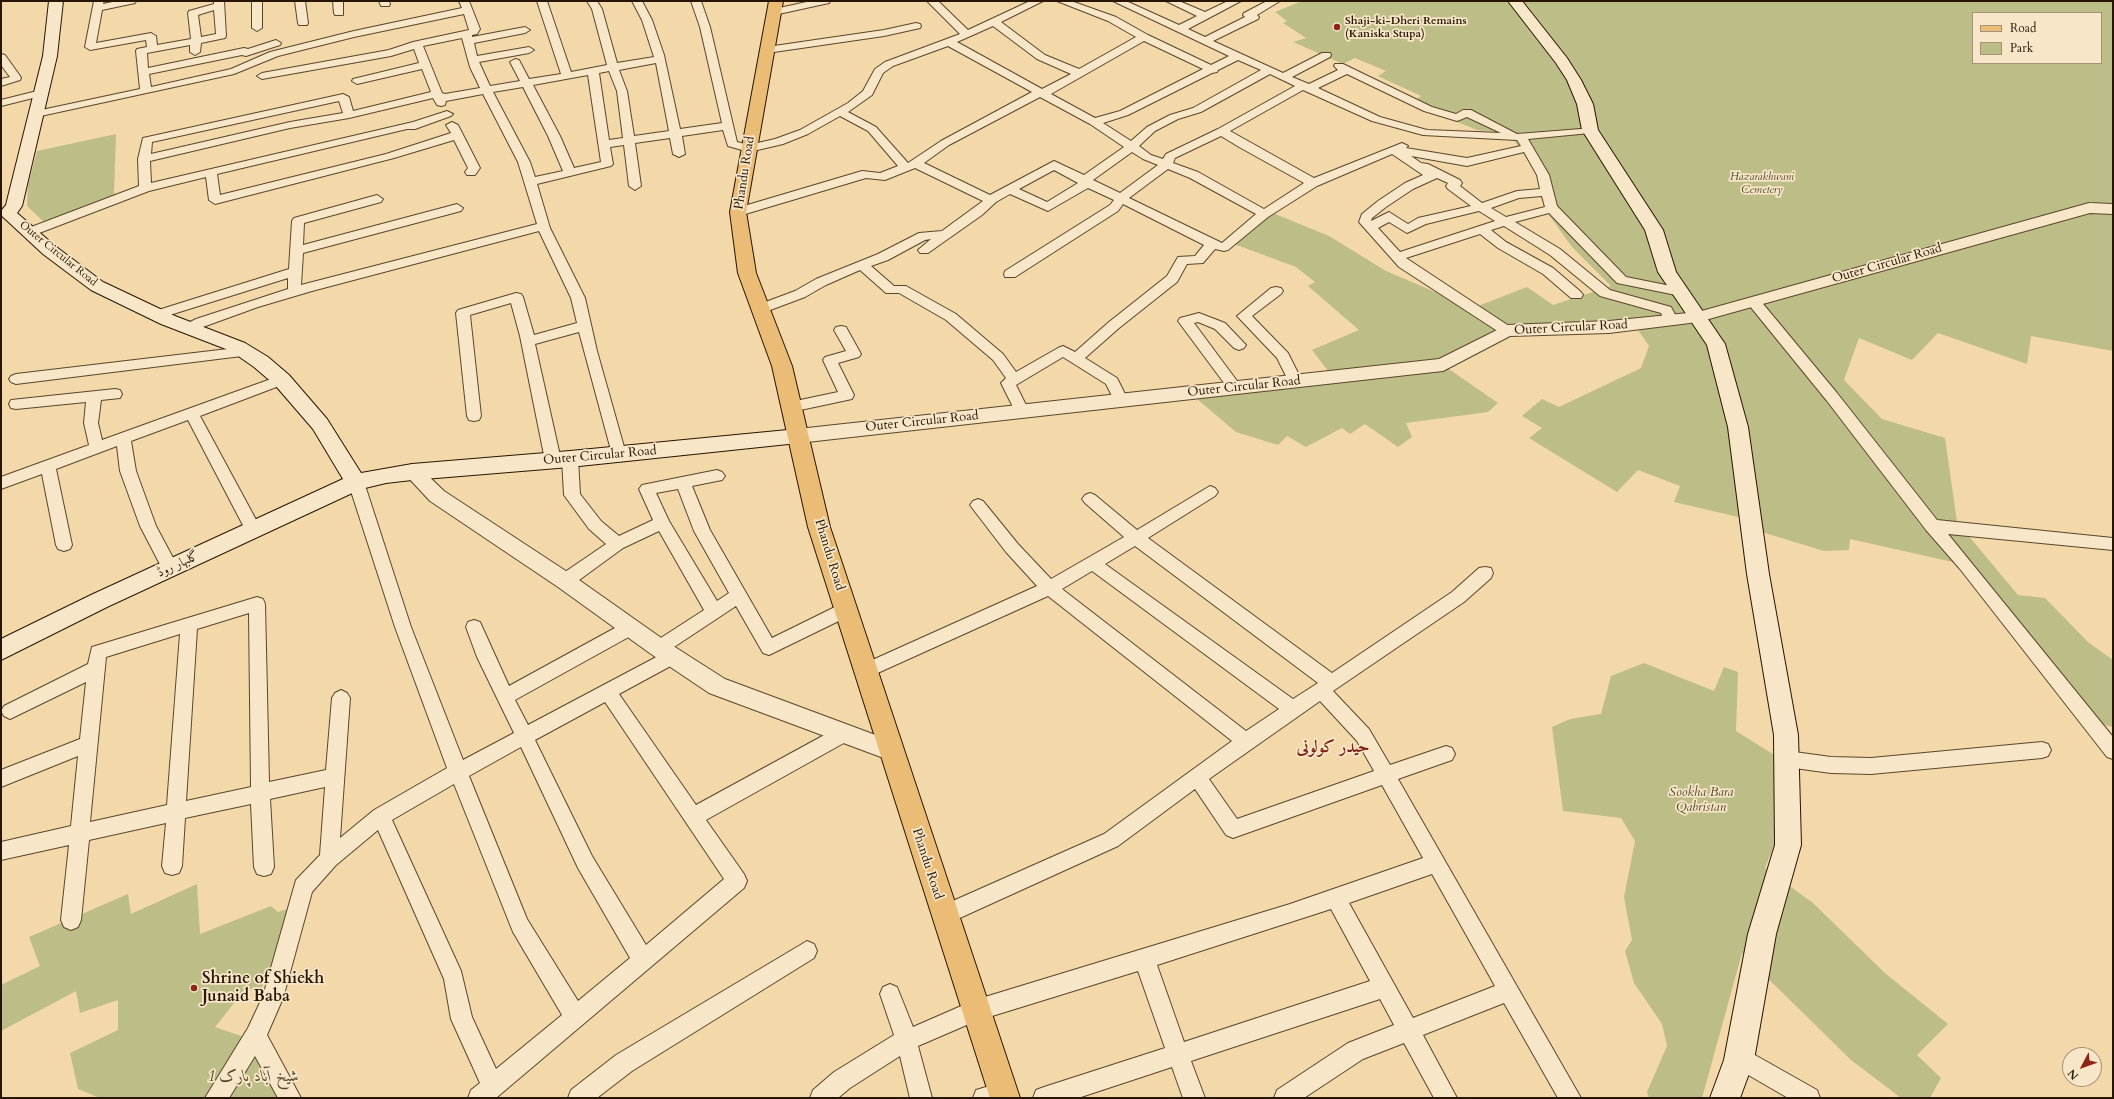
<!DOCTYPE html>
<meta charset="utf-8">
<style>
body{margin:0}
#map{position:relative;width:2114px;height:1099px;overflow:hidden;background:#f3d8aa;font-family:Cardo,serif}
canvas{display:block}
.frame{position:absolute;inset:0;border:2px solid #271501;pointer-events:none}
.legend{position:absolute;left:1972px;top:12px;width:130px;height:52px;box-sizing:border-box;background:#f7e6c8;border:1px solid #a49278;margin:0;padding:5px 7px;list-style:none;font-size:12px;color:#271501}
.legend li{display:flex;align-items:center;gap:8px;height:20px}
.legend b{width:20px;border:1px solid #a49278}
.north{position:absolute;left:2062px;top:1047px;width:40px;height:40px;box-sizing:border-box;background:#f7e6c8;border:1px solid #a49278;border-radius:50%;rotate:229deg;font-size:11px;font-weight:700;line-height:16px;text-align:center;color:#271501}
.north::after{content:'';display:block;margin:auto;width:14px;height:18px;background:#8f2418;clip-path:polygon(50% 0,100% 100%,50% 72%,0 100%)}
</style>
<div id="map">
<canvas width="2114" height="1099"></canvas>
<div class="frame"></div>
<ul class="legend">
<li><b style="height:5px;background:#eabc75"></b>Road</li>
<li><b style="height:11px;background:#bdbe87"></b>Park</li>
</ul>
<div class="north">N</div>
</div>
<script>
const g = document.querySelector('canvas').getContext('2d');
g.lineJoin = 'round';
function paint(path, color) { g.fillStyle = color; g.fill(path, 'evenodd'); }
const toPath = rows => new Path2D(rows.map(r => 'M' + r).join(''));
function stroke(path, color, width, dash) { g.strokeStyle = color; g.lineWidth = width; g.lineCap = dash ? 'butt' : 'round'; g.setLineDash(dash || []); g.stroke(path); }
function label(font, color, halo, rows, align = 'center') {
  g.font = font + ' Cardo,Amiri,serif'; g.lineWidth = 3.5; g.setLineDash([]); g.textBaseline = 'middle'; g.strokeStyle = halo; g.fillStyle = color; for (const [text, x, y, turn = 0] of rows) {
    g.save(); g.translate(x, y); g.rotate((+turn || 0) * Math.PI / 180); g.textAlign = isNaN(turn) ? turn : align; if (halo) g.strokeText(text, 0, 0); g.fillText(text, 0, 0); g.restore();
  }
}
paint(toPath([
 [1302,1,2113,1,2113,351,2031,336,2027,364,1938,333,1912,360,1859,338,1844,380,1882,419,1945,438,1957,522,2018,595,2045,598,2088,642,2113,660,2113,727,2089,721,1966,565,1850,539,1849,550,1824,551,1752,529,1751,520,1674,502,1680,486,1638,470,1617,492,1529,438,1542,428,1522,416,1542,399,1559,407,1641,368,1649,346,1634,324,1507,331,1443,365,1498,403,1488,412,1406,423,1412,437,1398,447,1365,424,1350,434,1342,428,1306,447,1287,436,1278,445,1236,432,1190,393,1332,376,1312,350,1359,330,1308,286,1315,282,1296,267,1226,241,1263,209,1329,236,1386,271,1473,308,1527,287,1553,305,1611,286,1572,247,1544,208,1536,172,1509,133,1477,130,1411,103,1421,96,1378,76,1386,71,1355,58,1343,64,1293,42,1306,38,1283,23,1287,21,1275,12],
 [1973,13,2101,13,2101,63,1973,63],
 [116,134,114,193,121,197,47,225,27,206,28,185,37,151],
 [1644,663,1714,691,1724,667,1738,672,1736,731,1776,756,1780,830,1765,868,1813,903,1886,974,1948,1024,1917,1055,1941,1078,1930,1098,1901,1098,1851,1060,1742,953,1702,1098,1649,1098,1647,1092,1667,1046,1662,1024,1634,983,1625,951,1632,940,1624,897,1635,841,1621,818,1563,811,1552,727,1570,719,1601,714,1611,676],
 [197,884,200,934,271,906,278,912,299,905,283,963,272,963,259,994,247,987,215,1027,244,1037,205,1098,100,1098,78,1089,70,1053,118,1030,118,1000,80,1013,76,991,1,1031,1,985,40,966,29,937,128,894,131,914],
 [256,1036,290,1098,216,1098]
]), '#bdbe87');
const minor = toPath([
 [94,1,104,1,103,4,117,1,136,1,135,3,102,10,96,43,151,33,156,36,157,45,191,39,188,13,189,11,214,4,214,1,224,1,226,36,225,38,201,43,200,52,195,55,190,52,190,45,147,53,148,68,244,48,248,49,276,40,281,43,280,45,246,56,242,55,149,74,151,87,231,69,270,52,354,31,462,8,459,1,469,1,480,29,477,34,472,35,472,37,525,27,530,30,525,33,474,43,477,56,529,47,534,50,529,53,479,62,490,86,520,81,510,62,515,59,519,60,529,79,561,74,537,1,547,1,571,72,607,65,592,9,587,1,597,1,602,9,617,63,654,57,642,20,632,1,642,1,652,20,664,55,680,129,722,123,700,27,691,1,701,1,710,27,737,142,749,145,775,139,800,130,848,103,863,91,875,69,885,62,960,34,927,1,938,1,968,30,1030,1,1043,1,1001,22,1045,55,1079,69,1136,37,1108,21,1057,1,1071,1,1116,17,1148,35,1211,65,1229,56,1113,1,1126,1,1179,25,1197,16,1166,1,1179,1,1205,12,1228,1,1241,1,1188,29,1205,37,1245,17,1243,15,1244,13,1267,1,1280,1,1257,15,1259,17,1258,19,1213,41,1283,73,1322,53,1330,53,1331,55,1330,57,1292,77,1309,84,1338,70,1334,66,1335,64,1343,64,1432,107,1456,114,1463,110,1471,110,1517,134,1594,128,1596,130,1590,133,1528,139,1549,175,1557,206,1626,277,1681,288,1688,292,1681,296,1617,283,1549,213,1515,222,1560,249,1610,290,1671,307,1678,320,1676,323,1666,323,1661,313,1600,296,1550,255,1504,226,1491,230,1506,242,1553,268,1581,292,1583,295,1581,298,1571,298,1543,274,1498,248,1480,234,1406,258,1512,328,1514,331,1512,334,1502,334,1399,267,1359,222,1362,214,1378,201,1405,183,1423,175,1392,154,1317,186,1268,217,1228,250,1224,251,1215,249,1203,263,1187,264,1177,282,1119,328,1085,358,1117,378,1128,400,1126,404,1116,404,1106,384,1063,357,1016,385,1029,411,1027,415,1022,416,1017,415,1001,383,1006,378,993,360,946,320,899,293,886,293,860,270,826,285,805,297,765,312,760,313,755,312,753,309,755,306,795,291,816,279,878,254,919,233,942,231,983,201,915,168,885,180,866,178,742,215,734,215,732,212,734,209,862,171,880,173,898,166,868,131,840,116,808,134,783,144,749,152,728,146,723,130,682,136,685,154,679,157,673,154,670,138,635,143,641,186,635,190,629,186,624,145,610,147,613,164,611,166,537,184,550,228,585,298,597,351,626,454,624,458,619,459,614,458,612,454,579,332,535,344,561,460,558,464,553,465,548,464,545,460,520,336,511,303,470,315,481,416,479,420,474,421,469,420,467,416,456,313,458,310,516,293,521,294,523,297,534,335,577,323,571,298,539,231,312,291,258,307,189,332,184,331,182,328,184,325,196,319,288,289,288,278,157,319,152,318,150,315,152,312,289,269,292,221,294,218,377,195,383,199,381,202,304,223,303,245,457,204,463,208,461,211,303,253,301,285,537,224,518,162,483,94,446,101,445,105,441,106,437,105,433,98,349,118,290,128,150,161,151,183,413,122,447,111,453,114,451,116,415,129,407,129,217,174,220,195,386,154,451,133,446,125,452,122,458,125,480,168,475,175,467,175,465,172,468,168,454,140,394,158,215,204,209,200,206,177,149,191,34,235,26,235,24,232,26,229,139,186,138,159,143,138,343,94,349,97,353,111,431,92,422,69,357,84,352,81,353,79,419,63,414,49,391,56,262,79,257,76,262,73,389,50,413,42,469,30,464,14,354,37,278,56,234,74,36,117,32,116,30,114,32,112,140,89,136,51,137,49,147,47,146,40,90,50,85,47,94,1],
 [214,10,216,34,201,37,198,15,214,10],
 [993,26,1037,59,1071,74,1042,89,957,42,993,26],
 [462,38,470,67,480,88,445,94,442,93,423,46,462,38],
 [1144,41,1203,69,1120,111,1095,118,1051,94,1144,41],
 [948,46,1032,92,941,141,908,163,876,127,848,112,872,95,883,73,893,66,948,46],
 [1238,60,1261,70,1193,108,1170,115,1147,127,1131,141,1103,123,1128,115,1212,73,1217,72,1218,70,1238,60],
 [656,63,669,131,634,136,627,91,619,70,656,63],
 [609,71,617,91,623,138,609,140,599,73,609,71],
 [1270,74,1295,86,1218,129,1166,154,1163,159,1151,155,1139,146,1155,131,1178,119,1201,112,1270,74],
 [1347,74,1424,111,1457,121,1467,117,1501,133,1427,130,1380,117,1318,88,1347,74],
 [588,75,601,162,574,168,560,136,533,85,588,75],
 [523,87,548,136,563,171,535,177,530,162,493,92,523,87],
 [1303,90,1372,121,1423,135,1517,140,1521,146,1467,158,1406,148,1408,146,1402,143,1314,178,1230,131,1303,90],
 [1040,97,1090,124,1124,147,1084,175,1054,161,990,195,924,163,949,145,1040,97],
 [339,101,343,113,290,122,151,154,152,142,339,101],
 [1221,136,1239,147,1304,183,1264,209,1198,172,1173,163,1175,158,1221,136],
 [1132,152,1143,159,1158,165,1120,193,1093,180,1132,152],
 [1524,152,1537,175,1540,189,1517,191,1482,203,1460,186,1462,183,1460,180,1428,164,1421,163,1411,156,1467,166,1524,152],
 [1168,169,1190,178,1256,214,1222,243,1129,198,1168,169],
 [1054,170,1078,183,1047,202,1019,189,1054,170],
 [1437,178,1448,183,1446,186,1448,189,1471,206,1418,218,1408,224,1389,212,1371,221,1372,218,1386,207,1413,189,1437,178],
 [1088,188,1114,200,1110,205,1005,271,1004,274,1005,277,1015,277,1118,211,1123,204,1204,245,1195,256,1178,257,1167,276,1109,322,1075,352,1063,346,1058,348,1016,372,1003,354,956,314,906,286,894,286,871,266,888,260,925,240,931,239,918,250,920,253,928,253,982,215,996,202,1010,194,1048,211,1088,188],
 [1542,196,1545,207,1506,217,1491,208,1519,198,1542,196],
 [1479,211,1495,221,1400,252,1378,228,1389,222,1407,233,1426,224,1479,211],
 [252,1,262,1,262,28,257,31,252,28,252,1],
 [295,1,305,1,308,23,307,25,299,25,298,23,295,1],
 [333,1,343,1,343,15,335,15,334,13,333,1],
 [379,1,389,1,390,4,389,6,381,6,379,1],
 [811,1,830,1,829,3,774,15,769,12,770,10,811,1],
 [916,23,920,24,921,26,920,28,884,36,767,53,762,50,767,47,884,30,916,23],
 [1,54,5,55,20,76,21,78,20,80,1,86,1,79,10,77,1,65,1,54],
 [41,90,45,91,46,93,45,95,1,106,1,100,41,90],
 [1276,287,1281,288,1283,291,1281,294,1252,316,1288,353,1302,381,1300,384,1295,386,1290,384,1277,358,1237,316,1271,288,1276,287],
 [1754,298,1759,299,1837,393,1937,520,2113,538,2113,550,1948,534,2113,737,2113,759,2107,757,1960,569,1926,530,1827,401,1749,305,1747,302,1749,299,1754,298],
 [1199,313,1225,323,1246,345,1244,348,1239,350,1234,348,1215,329,1198,322,1194,323,1240,385,1242,388,1240,391,1230,391,1178,321,1180,318,1199,313],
 [841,326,846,327,861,354,859,357,838,363,854,395,852,399,791,412,786,411,784,407,786,403,838,392,823,360,825,357,846,351,834,330,836,327,841,326],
 [245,347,250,349,252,352,250,355,16,384,11,382,9,379,11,376,16,374,245,347],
 [282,375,287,377,289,380,287,383,200,416,261,529,259,533,253,535,247,533,188,420,131,441,136,471,156,526,179,569,177,574,171,575,165,574,140,526,120,471,117,446,56,469,72,545,70,549,64,551,58,549,56,545,42,474,1,489,1,477,89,445,84,423,86,402,16,409,11,408,9,404,11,400,115,389,120,390,122,394,120,398,101,400,98,423,102,440,282,375],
 [570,454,575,455,578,459,580,494,601,521,619,536,653,520,639,489,642,485,717,470,722,472,725,476,722,480,692,486,710,530,772,638,839,605,845,603,851,605,853,610,851,615,769,655,763,653,736,606,668,651,672,650,678,652,681,657,678,662,619,694,696,805,839,727,845,725,851,727,854,733,851,739,706,820,744,874,747,881,744,888,496,1098,468,1098,471,1090,480,1083,451,1019,444,979,378,830,336,865,312,892,283,998,267,1035,301,1098,278,1098,255,1056,229,1098,205,1098,248,1028,263,996,296,880,320,855,325,787,270,799,274,867,271,874,264,876,257,874,254,867,251,804,185,818,182,866,179,873,172,875,165,873,162,866,166,823,89,840,81,920,78,927,71,930,64,927,61,920,69,845,1,860,1,842,71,826,78,756,1,787,1,770,80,739,86,682,10,719,4,716,1,711,4,706,88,664,92,647,257,597,263,599,265,604,269,782,326,770,332,698,335,693,341,690,347,693,350,698,340,838,374,810,447,768,395,627,348,482,351,478,356,476,361,478,364,482,411,627,463,760,514,733,477,657,466,627,468,622,474,620,480,622,509,686,624,623,630,621,636,623,638,628,636,633,515,700,528,725,662,654,653,653,650,648,653,643,704,610,659,531,623,548,571,586,565,587,559,586,557,581,559,576,606,544,589,529,564,495,562,459,565,455,570,454],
 [678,489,694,531,729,593,717,601,669,521,656,493,678,489],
 [249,613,251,787,186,801,197,629,249,613],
 [180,634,167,805,90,822,106,657,180,634],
 [605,702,724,879,646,945,592,856,535,740,605,702],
 [521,747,578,868,630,958,578,1001,527,919,469,776,521,747],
 [454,784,513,932,562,1015,496,1069,472,1017,461,971,392,820,454,784],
 [1210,486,1215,488,1218,492,1215,496,1148,538,1332,673,1452,592,1479,568,1485,567,1491,568,1493,573,1491,578,1464,602,1333,691,1369,729,1390,765,1446,746,1452,748,1455,754,1452,760,1398,779,1581,1098,1558,1098,1504,1003,1423,1035,1457,1098,1434,1098,1404,1043,1363,1059,1304,1098,1274,1098,1277,1090,1348,1043,1394,1025,1380,999,1191,1061,1205,1098,1183,1098,1172,1067,1078,1098,1033,1098,1036,1090,1044,1087,1165,1048,1138,971,976,1021,918,1046,932,1098,910,1098,900,1056,850,1088,838,1098,810,1098,813,1090,834,1072,894,1035,880,994,883,987,890,984,897,987,913,1027,975,1000,1290,904,1423,858,1382,785,1233,838,1226,835,1195,789,1118,846,951,922,944,925,937,922,934,915,937,908,1104,834,1232,741,1048,596,871,676,865,678,859,676,856,671,859,666,1037,586,1006,552,973,509,970,505,973,501,978,499,983,501,1018,544,1051,579,1124,537,1085,503,1082,499,1085,495,1090,493,1095,495,1137,530,1210,486],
 [1135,546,1318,683,1293,699,1105,564,1135,546],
 [1092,571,1279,709,1246,731,1062,589,1092,571],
 [1320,701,1357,741,1374,771,1237,819,1209,779,1320,701],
 [1432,874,1495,986,1413,1018,1349,903,1432,874],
 [1331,909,1370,981,1184,1042,1157,965,1331,909],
 [2042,742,2048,744,2051,750,2048,756,2042,758,1871,774,1831,773,1787,767,1781,765,1778,759,1781,753,1787,751,1831,757,1871,758,2042,742],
 [807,941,814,944,817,951,814,958,632,1071,597,1098,568,1098,571,1090,616,1055,807,941],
 [1739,1046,1817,1090,1820,1098,1788,1098,1731,1065,1728,1057,1731,1049,1739,1046],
 [1003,1082,1011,1085,1014,1093,1012,1098,973,1098,976,1090,1003,1082]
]);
const tertiary = toPath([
 [2089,203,2113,204,2113,214,2090,213,1698,322,1609,333,1510,336,1443,371,798,443,791,441,789,436,791,431,798,429,1439,359,1507,325,1609,321,1698,312,2089,203],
 [412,465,419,467,444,491,572,575,667,642,725,679,897,743,900,750,897,757,889,760,709,693,651,654,558,587,430,501,403,472,405,467,412,465]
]);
const secondary = toPath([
 [49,1,63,1,57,56,22,206,17,213,55,246,103,282,175,316,245,343,268,357,289,375,327,419,361,473,412,464,570,451,798,429,805,431,808,436,805,441,798,443,570,467,412,480,386,483,361,489,107,607,1,660,1,639,91,595,343,479,313,429,275,385,254,367,231,351,161,324,91,290,43,254,1,215,1,211,6,205,43,56,49,1],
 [1508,1,1522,1,1567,58,1581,80,1593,104,1598,130,1663,230,1676,272,1725,344,1748,427,1769,574,1798,735,1801,845,1776,934,1754,1060,1740,1098,1710,1098,1724,1060,1748,934,1775,845,1774,735,1747,574,1728,427,1707,345,1658,272,1645,230,1582,130,1577,104,1567,80,1556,63,1508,1]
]);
const primary = toPath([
 [769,1,783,1,746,212,756,273,792,366,830,527,1020,1098,990,1098,808,527,772,366,738,273,730,212,769,1]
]);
stroke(minor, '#5a462b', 2);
stroke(tertiary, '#5a462b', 2);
stroke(secondary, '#271501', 2);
stroke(primary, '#271501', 2);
paint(minor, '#f7e6c8');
paint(tertiary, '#f7e6c8');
paint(secondary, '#f7e6c8');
paint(primary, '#eabc75');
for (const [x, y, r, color] of [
 [1337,27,4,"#8f2418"],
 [194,988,4,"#8f2418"]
]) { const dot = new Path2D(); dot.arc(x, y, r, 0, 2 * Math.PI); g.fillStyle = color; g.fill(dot); stroke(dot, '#f7e6c8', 1.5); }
label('bold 11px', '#271501', '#f7e6c8', [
 ["Shaji-ki-Dheri Remains",1345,21],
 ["(Kaniska Stupa)",1345,34]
], 'left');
label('italic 11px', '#544829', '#f7e6c8', [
 ["Hazarakhwani",1762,177],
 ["Cemetery",1762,190]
]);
label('11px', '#271501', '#f7e6c8', [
 ["Outer Circular Road",58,254,39]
]);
label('13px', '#271501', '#f7e6c8', [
 ["Phandu Road",745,173,-81],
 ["Outer Circular Road",1887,264,-16],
 ["Outer Circular Road",1571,328,-3],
 ["Outer Circular Road",1244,387,-6],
 ["Outer Circular Road",922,422,-6],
 ["Outer Circular Road",600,456,-5],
 ["Phandu Road",829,555,73],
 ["گلبہار روڈ",178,565,-25],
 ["Phandu Road",927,864,72]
]);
label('italic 13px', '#544829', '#f7e6c8', [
 ["Sookha Bara",1701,793],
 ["Qabristan",1701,808]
]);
label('bold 16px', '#271501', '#f7e6c8', [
 ["Shrine of Shiekh",202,979],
 ["Junaid Baba",202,997]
], 'left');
label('italic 16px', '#544829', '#f7e6c8', [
 ["شیخ آباد پارک 1",253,1077]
]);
label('bold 17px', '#7a1f14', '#f7e6c8', [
 ["حیدر کولونی",1333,748]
]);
</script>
